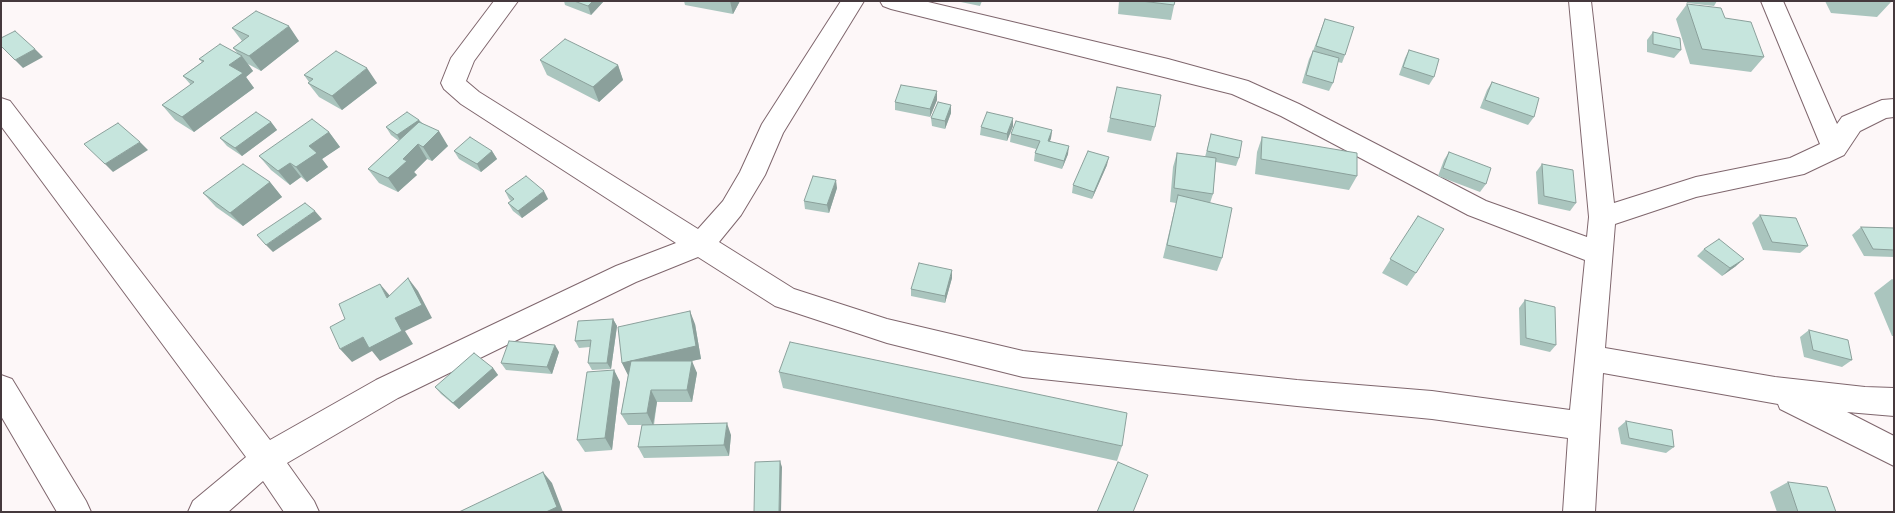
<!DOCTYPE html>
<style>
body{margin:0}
#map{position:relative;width:1895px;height:513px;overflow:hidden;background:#fdf7f8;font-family:"Titillium Web",sans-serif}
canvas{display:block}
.frame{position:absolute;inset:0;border:2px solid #45393d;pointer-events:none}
</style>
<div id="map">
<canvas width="1895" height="513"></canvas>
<div class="frame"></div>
</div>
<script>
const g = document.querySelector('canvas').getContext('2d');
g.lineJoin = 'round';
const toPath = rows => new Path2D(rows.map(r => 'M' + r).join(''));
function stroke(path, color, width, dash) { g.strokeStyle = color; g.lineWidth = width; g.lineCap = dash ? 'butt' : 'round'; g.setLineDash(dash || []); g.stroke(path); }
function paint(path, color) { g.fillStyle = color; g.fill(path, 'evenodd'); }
const minor = toPath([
 [494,1,518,1,474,61,466,81,479,92,698,229,723,201,740,172,762,124,841,1,864,1,783,133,765,175,741,215,719,242,794,289,887,319,1023,351,1297,380,1432,391,1570,410,1585,260,1468,215,1281,116,1232,94,891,9,883,6,880,1,924,1,1168,59,1248,81,1299,104,1486,201,1587,237,1589,217,1569,1,1591,1,1614,203,1696,177,1790,158,1820,144,1761,1,1783,1,1837,124,1842,117,1882,100,1894,99,1894,117,1886,118,1860,131,1844,155,1804,174,1696,197,1615,224,1605,348,1775,377,1865,387,1894,388,1894,416,1847,412,1894,436,1894,466,1780,409,1778,404,1603,373,1595,512,1563,512,1568,438,1432,419,1297,406,1023,377,887,343,775,306,698,257,636,282,398,398,287,463,314,501,319,512,284,512,263,481,228,512,188,512,193,501,246,457,1,126,1,98,10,101,270,440,376,380,616,266,676,243,461,104,444,89,441,83,451,58,494,1],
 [1,375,12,379,86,501,91,512,57,512,1,416,1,375]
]);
stroke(minor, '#7f666d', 2);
paint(minor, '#fff');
paint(toPath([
 [564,1,604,1,591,15,565,5],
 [684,1,740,1,733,14,685,5],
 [956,1,982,1,980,6],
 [1119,1,1175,1,1171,20,1118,14],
 [1686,1,1717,1,1714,6,1687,3],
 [1825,1,1891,1,1891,2,1877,17,1831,13],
 [1687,4,1764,57,1751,72,1690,64,1676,19],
 [1325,19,1345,55,1342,63,1338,62,1333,83,1329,91,1302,83,1309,59,1313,51],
 [232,28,299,41,261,71,248,64,253,71,246,77,254,88,194,132,175,120,162,105,191,85,183,76,202,62,199,59,238,54,233,48,242,41],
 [1653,32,1681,50,1674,58,1647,52,1647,40],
 [1409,50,1434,77,1429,85,1399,75,1405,58],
 [540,60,618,65,623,80,599,102,547,75],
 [304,75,377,83,342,110,319,97,308,83,309,82],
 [1492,82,1534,117,1528,125,1480,108,1487,90],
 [937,100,930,117,895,110,895,102],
 [951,105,951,113,945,129,932,126,931,118],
 [1110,118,1155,127,1151,141,1107,132],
 [419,120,448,146,432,161,427,159,414,172,417,175,398,192,379,183,368,169,399,141,391,135,386,127],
 [271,122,277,130,242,156,227,146,220,138],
 [1013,126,1007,141,980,135,981,127],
 [1052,130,1051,138,1050,141,1068,154,1062,169,1034,161,1035,153,1036,149,1010,142,1011,134],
 [329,132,340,147,322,159,328,167,307,182,301,177,290,185,271,170,259,156],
 [1211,134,1239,158,1236,166,1216,162,1213,194,1210,203,1222,258,1217,271,1163,258,1176,203,1170,202,1173,167,1177,153,1205,157],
 [1262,137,1357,176,1349,190,1255,174,1257,152],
 [454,151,492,151,497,159,481,172,459,159],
 [1449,152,1486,184,1480,192,1438,176,1444,160],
 [1542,164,1576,203,1570,211,1538,204,1536,172],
 [1107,165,1092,199,1072,193,1073,185],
 [270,182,282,197,243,226,216,207,203,193],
 [837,188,829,213,805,209,804,201],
 [505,191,548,199,522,218,513,211,508,203,511,201,509,199],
 [1760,215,1808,246,1800,253,1763,250,1752,223],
 [1418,216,1416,273,1407,286,1382,273],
 [1861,227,1894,228,1894,257,1864,256,1852,235],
 [1704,249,1736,266,1722,276,1697,256],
 [952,278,945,303,911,296,911,289],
 [1892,279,1894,280,1894,336,1892,336,1874,293],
 [1525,300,1556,345,1550,352,1520,345,1519,308],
 [613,319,617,326,611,369,592,370,588,363,590,347,579,348,575,341],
 [695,324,701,359,690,361,697,373,692,402,657,402,654,425,731,435,729,456,644,458,638,447,642,425,628,425,621,414,628,375,622,363],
 [1809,330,1852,360,1842,367,1804,357,1800,337],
 [559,352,552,374,506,370,501,363],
 [493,368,498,375,459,409,441,394,435,387],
 [614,370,620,382,612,450,585,452,577,440],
 [779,372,1122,446,1117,461,783,388],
 [1626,421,1674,447,1666,453,1621,444,1618,428],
 [1788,482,1836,512,1777,512,1770,492]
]), '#aac5be');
paint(toPath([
 [593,1,604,1,591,15,588,6],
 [730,1,740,1,733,14],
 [289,26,299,41,261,71,249,56],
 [35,49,43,57,23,68,15,60],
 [242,56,253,71,246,77,254,88,194,132,182,117,229,65],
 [618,65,623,80,599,102,593,87],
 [367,68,377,83,342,110,332,96],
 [937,91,937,100,930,117,930,109],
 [951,105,951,113,945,129,945,121],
 [1013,118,1013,126,1007,141,1007,134],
 [419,120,423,128,402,143,397,135],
 [271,122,277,130,242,156,235,148],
 [1052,130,1051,138,1047,149,1048,141],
 [439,131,448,146,432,161,423,147],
 [329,132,340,147,322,159,328,167,307,182,296,167,309,146],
 [140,142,148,150,113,172,105,164],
 [418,144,427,159,414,172,417,175,398,192,388,178,403,159],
 [1069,146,1068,154,1062,169,1064,161],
 [492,151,497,159,481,172,477,164],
 [1109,157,1107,165,1092,199,1094,192],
 [290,163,301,177,290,185,278,171],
 [836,180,837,188,829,213,827,205],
 [270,182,282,197,243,226,230,213],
 [544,191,548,199,522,218,518,211],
 [315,211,322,219,273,252,266,245],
 [1744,259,1736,266,1722,276,1730,268],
 [952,270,952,278,945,303,945,296],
 [408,278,418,291,432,318,405,331,413,344,380,361,372,351,352,362,340,349,363,337,395,318],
 [380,284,391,297,387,298],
 [690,311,695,324,701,359,628,375,622,363],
 [613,319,617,326,611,369,607,363],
 [555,345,559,352,552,374,547,367],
 [692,361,697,373,692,402,687,390],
 [493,368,498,375,459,409,453,403],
 [614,370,620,382,612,450,605,438],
 [651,390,657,402,653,425,647,413],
 [727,423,731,435,729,456,724,445],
 [780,461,782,467,781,512,779,512],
 [543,472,552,483,563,512,546,512]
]), '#8ba09b');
const building = toPath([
 [574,1,593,1,588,6,574,1],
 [1141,1,1175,1,1174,5,1141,1],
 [1687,4,1721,8,1725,18,1751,22,1764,57,1702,49,1687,4],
 [256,11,289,26,249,56,233,48,249,36,232,28,256,11],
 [1325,19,1354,27,1345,55,1316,46,1325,19],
 [15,31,35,49,15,60,1,46,1,38,15,31],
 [1653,32,1680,38,1681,50,1653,44,1653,32],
 [565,39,618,65,593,87,540,60,565,39],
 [220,44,242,56,229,65,243,73,182,117,162,105,194,82,183,76,204,61,199,59,220,44],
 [1409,50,1439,59,1434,77,1403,67,1409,50],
 [336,51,367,68,332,96,308,83,313,79,304,75,336,51],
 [1313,51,1339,58,1333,83,1306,75,1313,51],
 [1492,82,1539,98,1534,117,1485,100,1492,82],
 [901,85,937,91,930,109,895,102,901,85],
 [1117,87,1161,95,1155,127,1110,118,1117,87],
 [938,102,951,105,945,121,931,118,938,102],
 [256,112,271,122,235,148,220,138,256,112],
 [407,112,419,120,397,135,386,127,407,112],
 [987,112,1013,118,1007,134,981,127,987,112],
 [312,119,329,132,309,146,317,153,296,167,290,163,278,171,259,156,312,119],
 [1016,121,1052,130,1048,141,1069,146,1064,161,1035,153,1040,141,1011,134,1016,121],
 [419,122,439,131,423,147,418,144,403,159,407,161,388,178,368,169,419,122],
 [118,123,140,142,105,164,84,144,118,123],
 [1211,134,1242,141,1239,158,1207,151,1211,134],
 [470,137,492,151,477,164,454,151,470,137],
 [1262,137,1357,153,1357,176,1261,159,1262,137],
 [1088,151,1109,157,1094,192,1073,185,1088,151],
 [1449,152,1491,168,1486,184,1443,168,1449,152],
 [1177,153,1216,158,1213,194,1174,188,1177,153],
 [243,164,270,182,230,213,203,193,243,164],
 [1542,164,1573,170,1576,203,1544,196,1542,164],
 [526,176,544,191,518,211,508,203,514,199,505,191,526,176],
 [813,176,836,180,827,205,804,201,813,176],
 [1178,195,1232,208,1222,258,1167,245,1178,195],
 [305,203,315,211,266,245,257,235,305,203],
 [1760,215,1796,218,1808,246,1772,242,1760,215],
 [1418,216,1444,229,1416,273,1390,259,1418,216],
 [1861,227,1894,228,1894,250,1873,249,1861,227],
 [1719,239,1744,259,1730,268,1704,249,1719,239],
 [919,263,952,270,945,296,911,289,919,263],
 [408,278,422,305,395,318,402,331,369,348,363,337,340,349,330,327,345,319,339,304,380,284,387,298,408,278],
 [1525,300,1555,307,1556,345,1526,338,1525,300],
 [690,311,696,346,622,363,618,327,690,311],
 [613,319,607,363,588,363,591,340,575,341,578,321,613,319],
 [1809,330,1848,340,1852,360,1813,350,1809,330],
 [509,341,555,345,547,367,501,363,509,341],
 [790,342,1127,413,1122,446,779,372,790,342],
 [474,353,493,368,453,403,435,387,474,353],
 [631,361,692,361,687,390,651,390,647,413,621,414,631,361],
 [614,370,605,438,577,440,587,372,614,370],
 [1626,421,1672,430,1674,447,1629,438,1626,421],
 [727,423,724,445,638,447,642,425,727,423],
 [780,461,779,512,754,512,755,462,780,461],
 [1118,462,1148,475,1133,512,1097,512,1118,462],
 [543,472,557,507,546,512,459,512,543,472],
 [1788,482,1827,487,1836,512,1798,512,1788,482]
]);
paint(building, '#c6e5dd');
stroke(building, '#8ba09b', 1);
</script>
